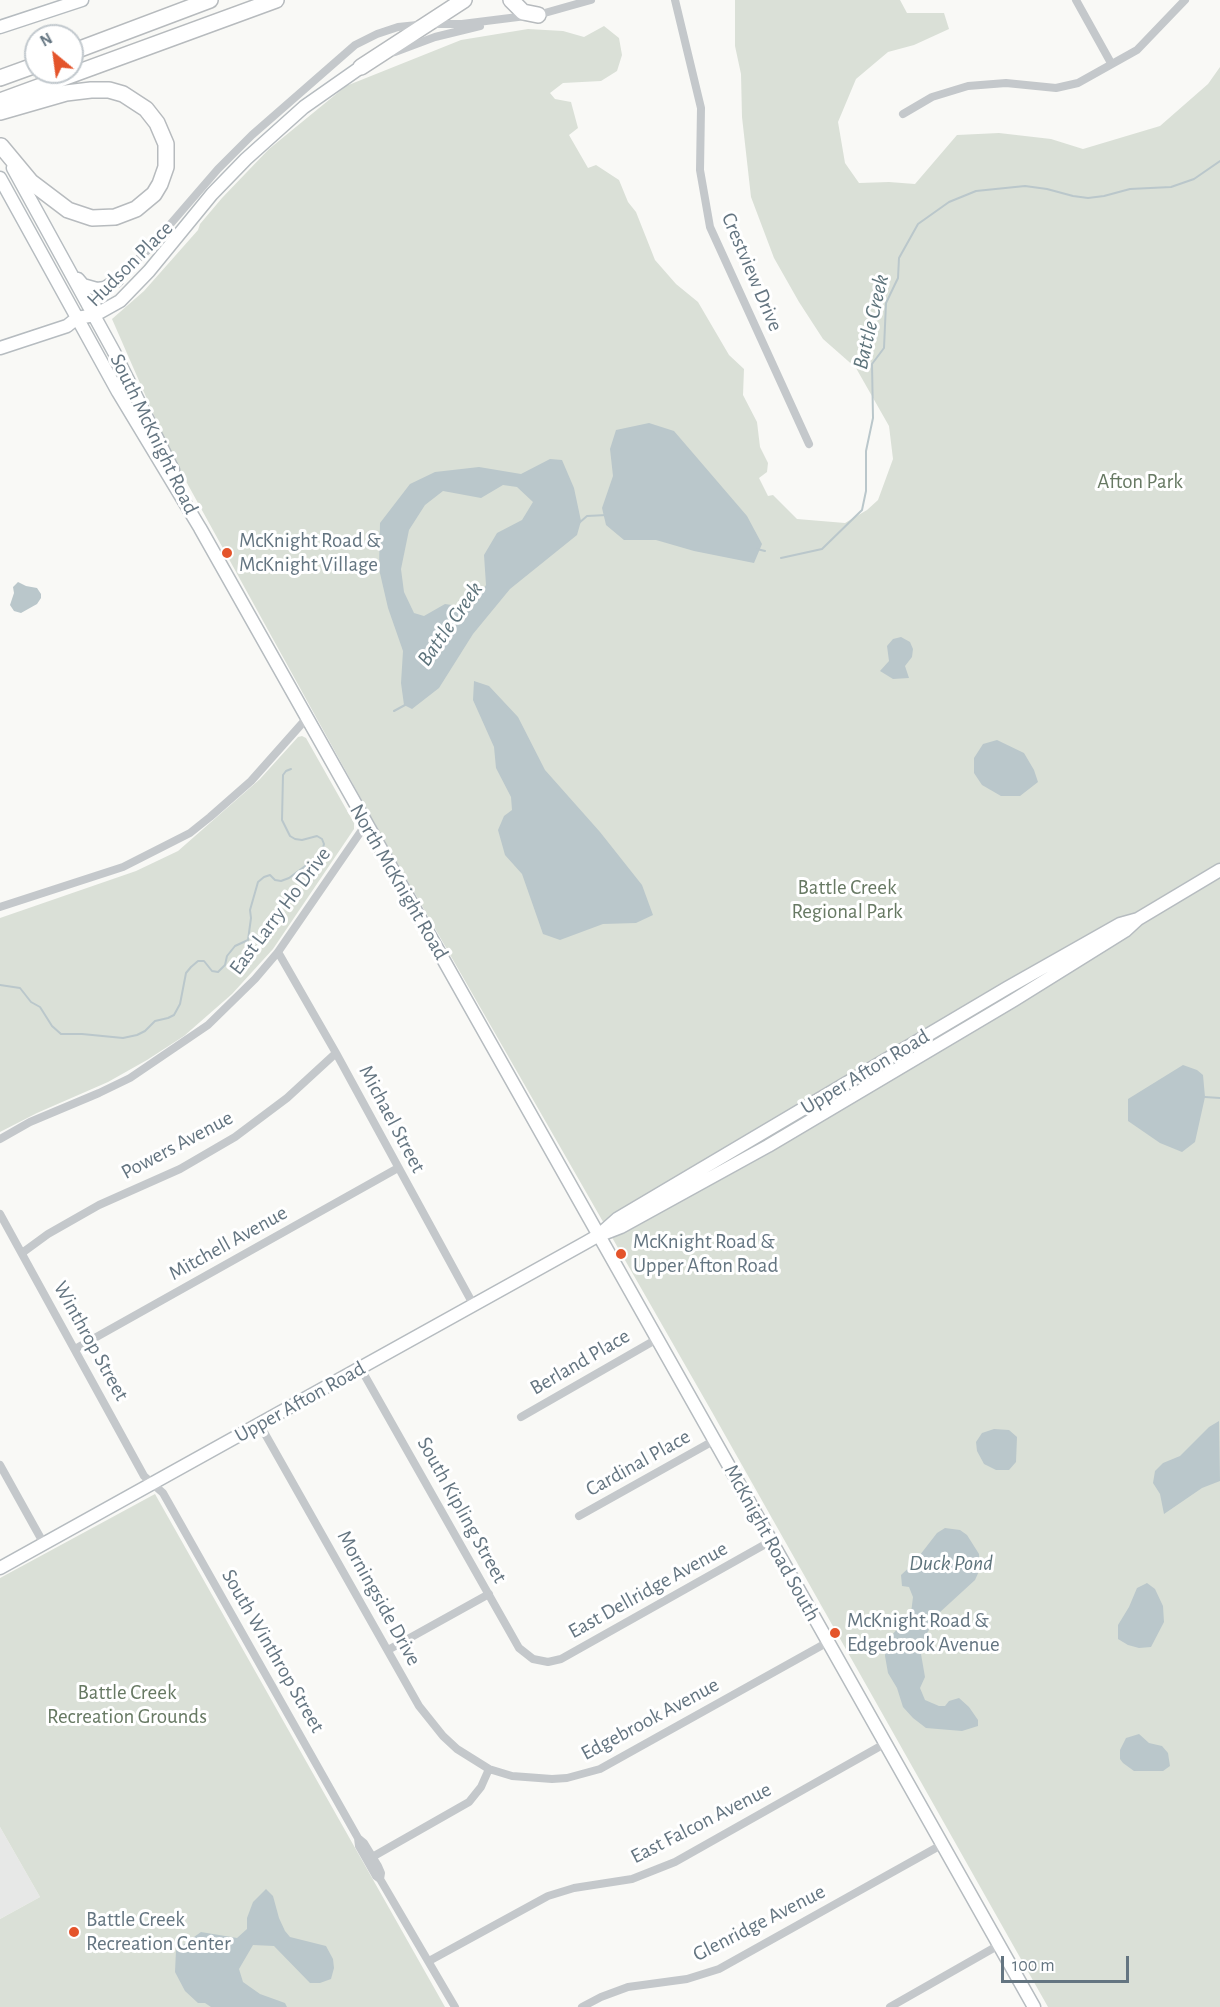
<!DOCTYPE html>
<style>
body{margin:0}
#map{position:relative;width:1220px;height:2007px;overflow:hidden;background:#f9f9f6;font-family:"Alegreya Sans",sans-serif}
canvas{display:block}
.north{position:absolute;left:24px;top:24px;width:60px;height:60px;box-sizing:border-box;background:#fff;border:2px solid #c1c8cd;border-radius:50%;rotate:331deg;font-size:16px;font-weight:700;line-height:24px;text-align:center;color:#647581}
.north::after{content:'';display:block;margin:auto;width:21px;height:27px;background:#e4542b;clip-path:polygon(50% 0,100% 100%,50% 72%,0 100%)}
.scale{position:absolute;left:1001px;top:1956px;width:128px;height:27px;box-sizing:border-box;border:3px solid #647581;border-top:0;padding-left:8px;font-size:18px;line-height:21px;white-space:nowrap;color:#647581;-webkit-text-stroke:4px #fff;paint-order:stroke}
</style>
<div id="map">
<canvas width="1220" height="2007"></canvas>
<div class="north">N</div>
<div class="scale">100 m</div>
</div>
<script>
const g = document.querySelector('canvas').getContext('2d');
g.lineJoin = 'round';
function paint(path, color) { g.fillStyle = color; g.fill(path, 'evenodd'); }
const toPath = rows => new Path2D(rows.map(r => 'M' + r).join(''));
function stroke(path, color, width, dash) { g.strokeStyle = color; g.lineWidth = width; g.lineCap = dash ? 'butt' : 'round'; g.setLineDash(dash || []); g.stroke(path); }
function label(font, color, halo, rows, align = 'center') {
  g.font = font + ' "Alegreya Sans",sans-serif'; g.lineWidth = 6; g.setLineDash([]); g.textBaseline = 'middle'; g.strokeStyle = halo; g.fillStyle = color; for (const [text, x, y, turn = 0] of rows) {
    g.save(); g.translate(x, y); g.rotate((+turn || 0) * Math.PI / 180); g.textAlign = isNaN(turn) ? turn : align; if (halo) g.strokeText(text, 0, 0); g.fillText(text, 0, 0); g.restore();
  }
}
paint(toPath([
 [0,1827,40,1897,0,1919]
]), '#e7e8e7');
paint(toPath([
 [735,0,900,0,907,13,944,13,949,29,914,45,888,52,856,79,838,122,845,163,859,183,889,182,915,184,957,135,999,133,1051,139,1083,149,1160,126,1208,84,1220,67,1220,2007,1048,2007,712,1412,370,815,171,454,112,319,144,291,198,230,200,224,222,198,269,149,346,86,461,40,528,29,563,31,584,37,604,26,619,38,622,55,617,71,601,81,563,83,550,93,555,99,571,102,578,128,569,135,588,168,596,165,619,180,628,202,636,212,655,260,676,284,698,302,729,355,744,369,743,395,757,422,760,447,768,463,767,472,759,478,768,496,773,495,797,519,845,523,867,510,878,500,893,459,889,426,856,368,823,339,799,302,774,258,751,197,742,117,741,74,735,46],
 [302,736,306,738,354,823,354,829,273,949,232,994,184,1036,147,1060,108,1082,37,1113,0,1132,0,918,136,871,178,851,260,779,298,737],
 [155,1494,445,2007,0,2007,0,1919,40,1897,0,1827,0,1578]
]), '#dae0d7');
paint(toPath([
 [649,423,674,431,747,516,762,544,754,563,694,551,656,540,624,540,606,525,602,508,613,476,610,449,616,430],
 [550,459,562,460,574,488,581,521,577,535,510,589,473,634,439,688,412,709,404,705,401,683,403,651,388,608,379,569,380,523,410,484,435,472,479,467,521,474],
 [503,485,517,487,533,502,522,520,497,533,484,555,486,585,472,608,445,604,424,616,414,613,404,592,401,569,409,530,425,505,443,491,481,498],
 [18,582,26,586,37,588,41,594,41,598,37,604,21,613,14,611,10,605,14,593,13,587],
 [901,637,910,642,913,649,912,657,905,666,909,678,893,679,880,671,889,661,887,646,893,639],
 [474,681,489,686,518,717,545,770,600,832,642,885,653,915,636,923,603,924,560,940,543,934,522,874,505,855,498,830,504,816,512,810,511,797,496,768,494,747,473,700],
 [997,740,1024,753,1034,770,1038,782,1020,796,1001,796,982,785,974,773,974,758,983,744],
 [1183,1065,1197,1070,1203,1075,1205,1097,1195,1142,1182,1152,1160,1143,1128,1121,1128,1099],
 [1219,1421,1220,1481,1202,1488,1164,1514,1160,1494,1153,1483,1155,1471,1163,1463,1180,1456,1209,1427],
 [994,1429,1009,1430,1017,1437,1016,1462,1009,1470,996,1470,984,1464,977,1451,976,1442,982,1433],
 [945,1528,960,1530,967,1535,979,1554,980,1569,975,1580,939,1613,923,1640,921,1654,925,1677,920,1688,925,1700,939,1706,945,1706,949,1701,959,1698,969,1707,978,1720,978,1726,962,1731,926,1728,913,1718,903,1707,897,1688,888,1673,885,1656,886,1642,911,1613,913,1597,909,1587,902,1586,901,1575,913,1564,937,1533],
 [1147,1583,1155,1589,1163,1606,1164,1622,1151,1647,1139,1648,1128,1645,1118,1639,1118,1625,1129,1607,1137,1588],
 [1139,1734,1149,1743,1162,1746,1168,1753,1170,1766,1163,1771,1134,1771,1123,1763,1120,1759,1120,1750,1126,1738],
 [266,1889,273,1896,279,1918,285,1931,290,1937,326,1946,333,1959,334,1968,331,1979,320,1983,310,1983,274,1946,253,1945,239,1969,243,1982,260,1994,285,2003,287,2007,211,2007,205,2003,198,2003,185,1991,175,1972,176,1950,201,1932,237,1938,247,1929,247,1918,253,1902]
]), '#bac7cb');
stroke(toPath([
 [579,523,587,516,607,515],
 [757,549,765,551],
 [781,558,822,549,862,510,866,491,866,451,873,418,872,364,884,348,886,303,898,278,899,258,918,224,949,202,976,191,1025,186,1047,189,1073,196,1088,198,1104,196,1130,189,1171,187,1194,179,1220,161],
 [394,711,405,705],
 [0,985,20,988,31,1002,40,1007,52,1026,61,1034,82,1034,123,1038,137,1035,145,1031,155,1021,168,1018,174,1015,180,1004,186,973,191,967,198,961,204,961,212,971,218,972,225,965,227,956,235,946,248,940,251,918,250,910,258,882,264,877,270,875,275,880,281,881,289,878,316,858,322,851,324,844,322,839,317,836,302,840,295,839,290,836,282,820,283,775,286,771,291,769],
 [1205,1097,1220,1098]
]), '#bac7cb', 2);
const secondary = toPath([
 [0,27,82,0],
 [13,168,114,352,173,470],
 [0,178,118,392,200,528,1034,2007],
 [78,279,83,285,97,289,105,288,117,280],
 [0,348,67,326,77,318,95,315,120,301,149,271,212,194,246,159,304,107,361,67],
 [603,1234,621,1227,768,1146,1014,1000,1125,931,1138,919,1220,870],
 [0,1568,585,1243,599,1235,617,1219,1007,988,1120,924,1138,919]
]);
const highway = toPath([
 [511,0,523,12,538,15],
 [72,52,210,0],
 [361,67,464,0],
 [0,78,36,65],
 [0,101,276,0],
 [0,112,66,93,91,90,109,90,123,94,146,109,157,123,166,144,166,167,160,184,154,194,136,209,115,217,92,218,68,210,31,182,1,146]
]);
stroke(secondary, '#b6bcc0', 15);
stroke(highway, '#b7bbbe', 18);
stroke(toPath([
 [675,0,701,108,700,170,710,227,809,444],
 [1076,0,1111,63],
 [534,16,591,0],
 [395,52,435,37,480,26],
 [903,114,932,97,968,86,1006,83,1056,88,1078,83,1137,50,1185,0],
 [86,306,148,250,218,169,252,135,355,45,377,34,398,27,427,24,462,24,526,16],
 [0,907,123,867,190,833,210,817,251,781,306,719],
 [278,952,336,1053,473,1304],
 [0,1139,30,1122,99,1093,130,1078,208,1025,255,979,278,952,366,824],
 [0,1214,144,1476,163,1493,358,1838,359,1846,376,1876,380,1879,455,2007],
 [22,1253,48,1234,99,1205,180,1169,235,1137,287,1098,336,1053],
 [75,1349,398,1168],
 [361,1369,519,1648,533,1659,548,1662,561,1659,771,1541],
 [521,1417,657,1339],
 [260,1425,419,1706,443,1736,457,1749,489,1769,512,1776,552,1779,567,1778,600,1769,828,1642],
 [0,1465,44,1544],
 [579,1516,715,1440],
 [388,1650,489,1594],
 [358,1838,364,1843,378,1866,381,1873,380,1879],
 [367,1860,469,1802,481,1787,489,1769],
 [429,1961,548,1896,574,1888,632,1879,675,1862,886,1743],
 [582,2007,601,1997,628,1987,687,1979,719,1969,943,1844],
 [890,2007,999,1945]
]), '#c4c8cb', 8);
stroke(secondary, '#fff', 12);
stroke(highway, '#fff', 15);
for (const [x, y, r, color] of [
 [227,553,6,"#e4542b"],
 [621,1254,6,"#e4542b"],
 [835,1633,6,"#e4542b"],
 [74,1932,6,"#e4542b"]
]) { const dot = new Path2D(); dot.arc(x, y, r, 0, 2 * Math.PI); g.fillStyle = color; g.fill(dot); stroke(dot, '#fff', 2); }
label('21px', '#647581', '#fff', [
 ["Hudson Place",130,264,-45],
 ["Crestview Drive",752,272,67],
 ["South McKnight Road",154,434,64],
 ["North McKnight Road",399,882,60],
 ["East Larry Ho Drive",280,911,-53],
 ["Upper Afton Road",865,1072,-31],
 ["Michael Street",392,1119,62],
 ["Powers Avenue",177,1145,-28],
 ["Mitchell Avenue",228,1243,-29],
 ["Winthrop Street",91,1341,61],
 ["Berland Place",580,1362,-30],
 ["Upper Afton Road",300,1402,-29],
 ["Cardinal Place",638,1463,-29],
 ["South Kipling Street",462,1510,61],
 ["McKnight Road South",772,1543,61],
 ["East Dellridge Avenue",648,1590,-29],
 ["Morningside Drive",379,1598,61],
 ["South Winthrop Street",273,1651,60],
 ["Edgebrook Avenue",650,1719,-28],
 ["East Falcon Avenue",701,1823,-27],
 ["Glenridge Avenue",759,1923,-27]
]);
label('21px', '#677963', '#fff', [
 ["Afton Park",1140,482],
 ["Battle Creek",847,888],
 ["Regional Park",847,912],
 ["Battle Creek",127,1693],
 ["Recreation Grounds",127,1717]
]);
label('21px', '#647581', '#fff', [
 ["McKnight Road &",239,541],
 ["McKnight Village",239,565],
 ["McKnight Road &",633,1242],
 ["Upper Afton Road",633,1266],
 ["McKnight Road &",847,1621],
 ["Edgebrook Avenue",847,1645],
 ["Battle Creek",86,1920],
 ["Recreation Center",86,1944]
], 'left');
label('italic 22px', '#5e747c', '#fff', [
 ["Battle Creek",871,322,-77],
 ["Battle Creek",450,624,-55],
 ["Duck Pond",951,1563]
]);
</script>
